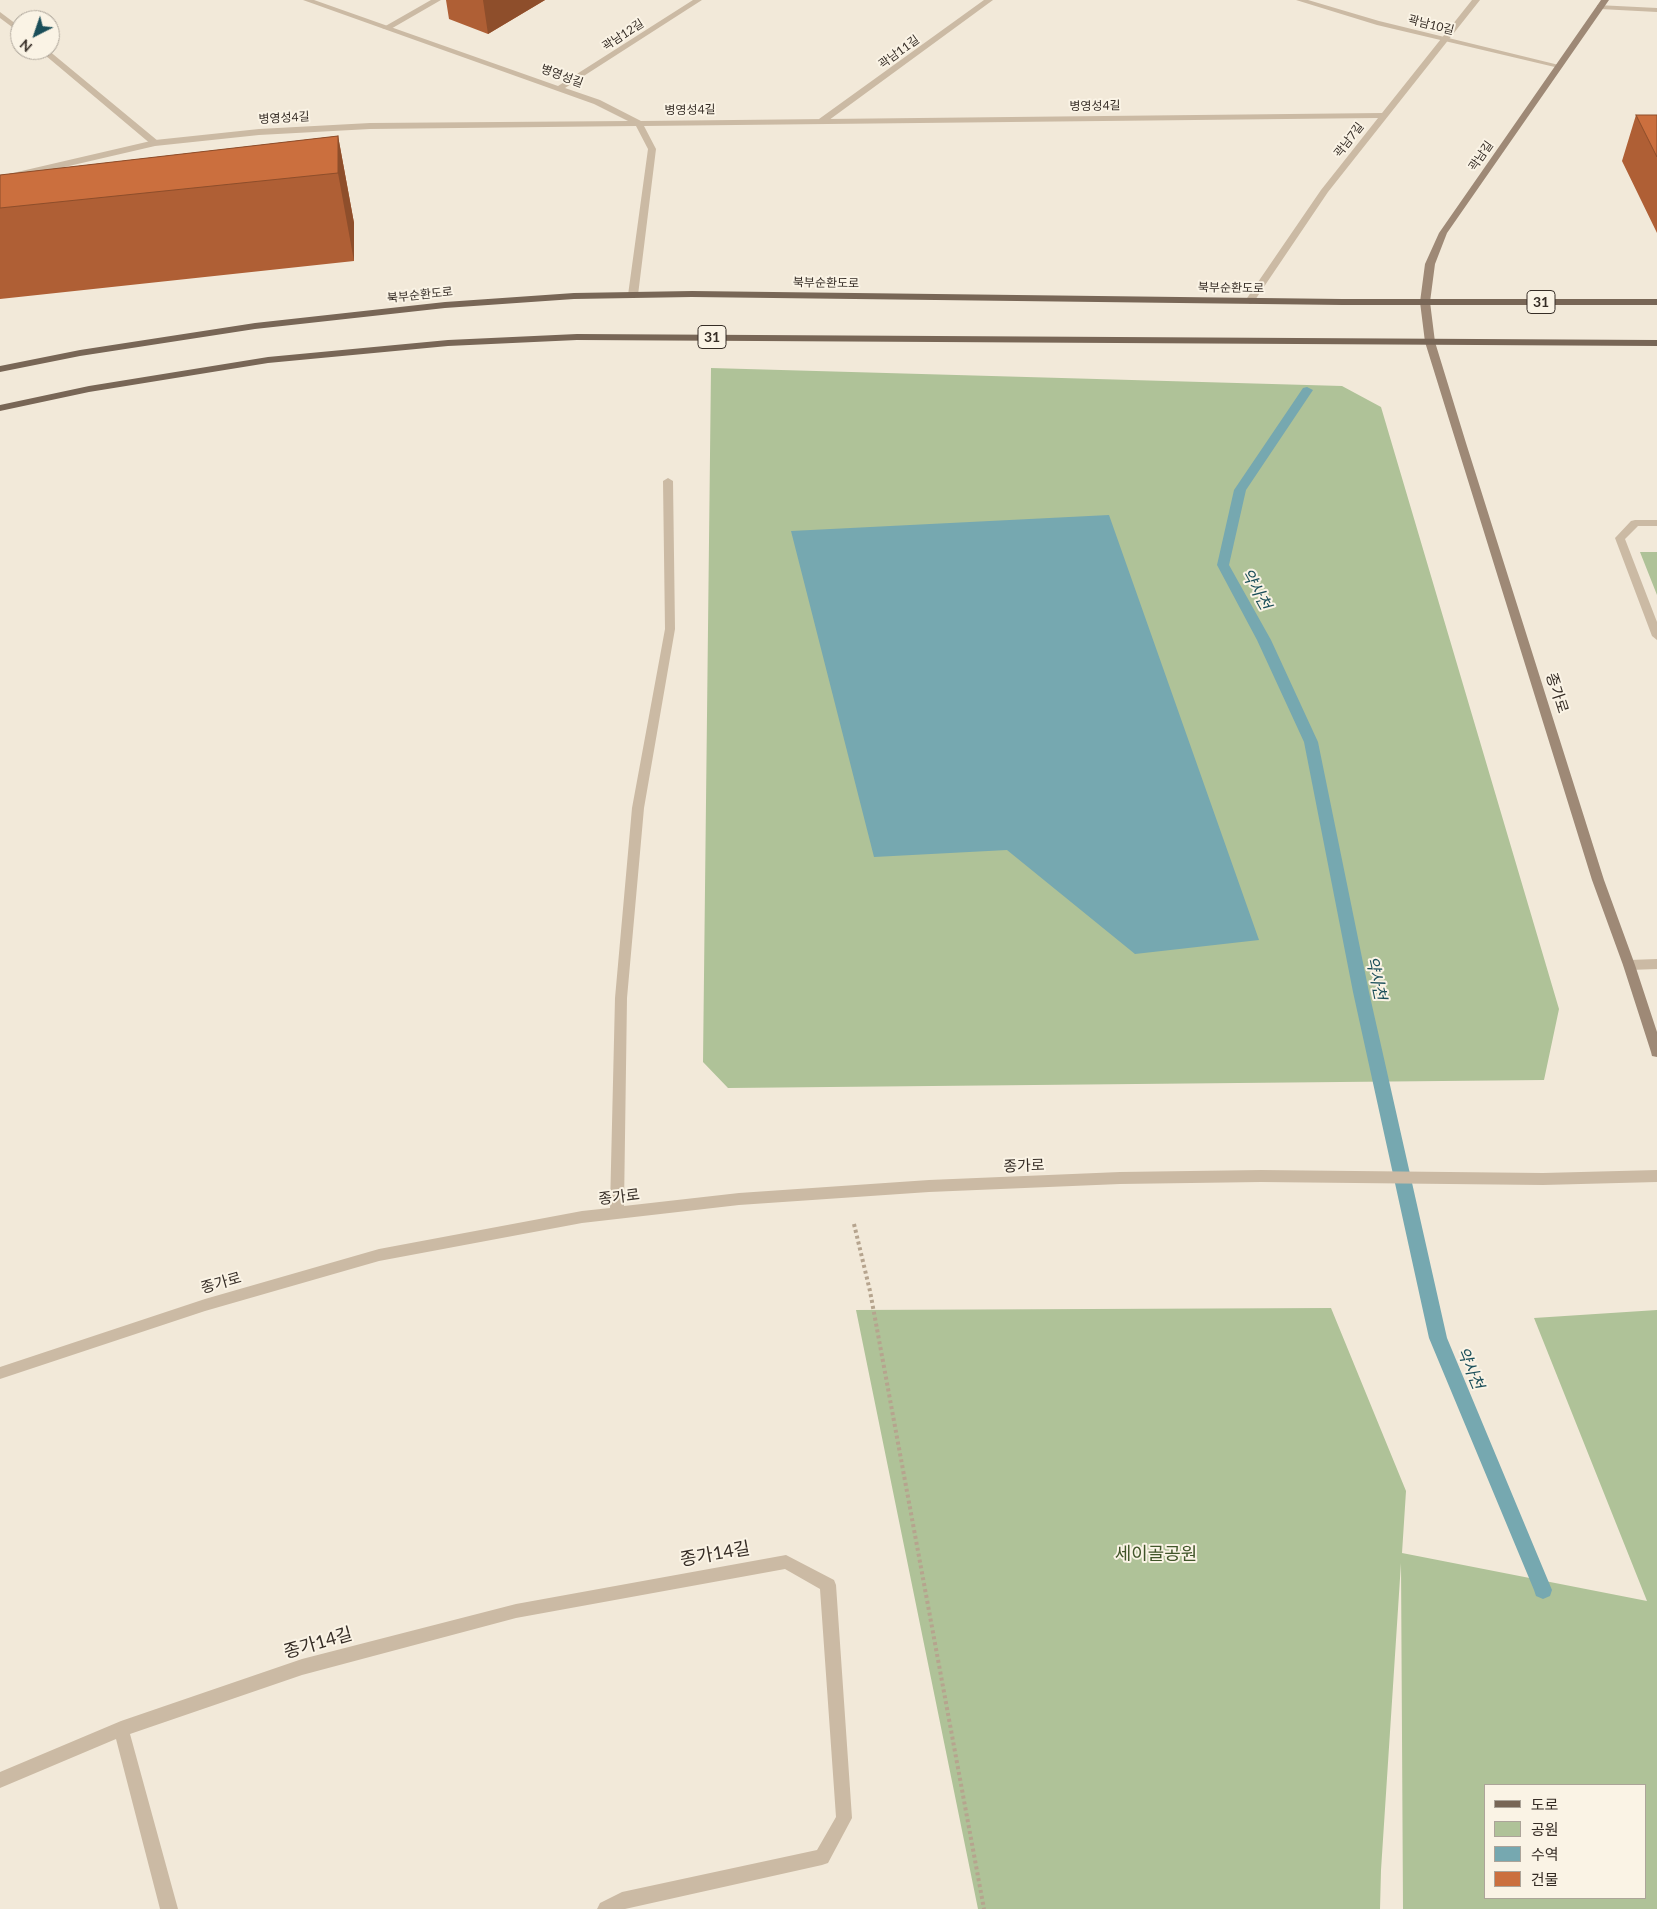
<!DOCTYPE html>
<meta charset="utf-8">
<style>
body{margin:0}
#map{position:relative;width:1657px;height:1909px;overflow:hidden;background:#f2e9d9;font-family:Lato,"Noto Sans KR",sans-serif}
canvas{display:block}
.legend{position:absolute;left:1484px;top:1784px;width:162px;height:115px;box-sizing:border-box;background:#faf3e5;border:1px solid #aca499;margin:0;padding:6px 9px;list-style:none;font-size:15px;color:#362d26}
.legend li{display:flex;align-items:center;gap:10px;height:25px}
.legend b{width:25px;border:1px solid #aca499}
.north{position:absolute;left:10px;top:10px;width:50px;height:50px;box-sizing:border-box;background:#faf3e5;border:1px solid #aca499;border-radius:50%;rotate:221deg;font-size:14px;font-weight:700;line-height:20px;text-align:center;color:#362d26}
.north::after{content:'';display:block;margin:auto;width:18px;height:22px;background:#1a4e59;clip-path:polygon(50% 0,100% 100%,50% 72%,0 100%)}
</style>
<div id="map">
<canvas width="1657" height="1909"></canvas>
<ul class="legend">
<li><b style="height:6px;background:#786656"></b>도로</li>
<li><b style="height:14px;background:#afc298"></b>공원</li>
<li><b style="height:14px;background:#76a8b0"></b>수역</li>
<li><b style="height:14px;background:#cb6f3e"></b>건물</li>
</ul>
<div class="north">N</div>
</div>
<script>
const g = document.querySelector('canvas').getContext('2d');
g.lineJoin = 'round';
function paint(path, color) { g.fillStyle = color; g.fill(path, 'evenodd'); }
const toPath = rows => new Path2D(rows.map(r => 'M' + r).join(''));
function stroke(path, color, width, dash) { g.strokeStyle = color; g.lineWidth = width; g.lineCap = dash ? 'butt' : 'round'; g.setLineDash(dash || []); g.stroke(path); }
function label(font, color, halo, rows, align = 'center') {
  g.font = font + ' Lato,"Noto Sans KR",sans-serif'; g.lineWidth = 4; g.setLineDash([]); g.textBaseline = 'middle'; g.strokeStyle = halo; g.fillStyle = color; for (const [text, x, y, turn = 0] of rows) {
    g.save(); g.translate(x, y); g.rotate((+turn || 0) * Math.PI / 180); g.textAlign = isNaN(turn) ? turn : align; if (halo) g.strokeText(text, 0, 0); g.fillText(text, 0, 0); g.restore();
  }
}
paint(toPath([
 [711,368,1342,386,1381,407,1559,1009,1544,1080,728,1088,703,1062],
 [1640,552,1657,552,1657,595],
 [1331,1308,1406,1491,1402,1553,1647,1601,1534,1318,1657,1310,1657,1909,1403,1909,1401,1563,1381,1870,1380,1909,978,1909,856,1310],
 [1646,1785,1646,1898,1486,1898,1486,1785]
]), '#afc298');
paint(toPath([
 [1109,515,1259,940,1135,954,1007,850,874,857,791,531]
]), '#76a8b0');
paint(toPath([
 [1307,387,1313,390,1246,490,1229,565,1271,640,1318,742,1369,992,1447,1338,1552,1590,1550,1596,1543,1599,1536,1596,1534,1590,1429,1338,1353,992,1304,742,1257,640,1217,565,1234,490,1303,388,1307,387]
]), '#76a8b0');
stroke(toPath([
 [854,1224,870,1291,984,1909]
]), '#b6a48e', 4, [3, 3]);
paint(toPath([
 [431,0,441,0,389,30,382,28,431,0],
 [984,0,993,0,825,123,819,123,819,119,984,0],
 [1296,0,1308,0,1379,21,1563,66,1559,68,1377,25,1296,0],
 [1597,5,1657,8,1657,12,1600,9,1597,9,1597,5],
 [0,12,20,27,20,33,0,18,0,12],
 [39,50,48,50,158,141,158,145,152,145,39,50],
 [1635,520,1657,520,1657,526,1638,526,1625,539,1657,622,1657,640,1652,636,1615,538,1631,521,1635,520],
 [1657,959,1657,969,1629,970,1625,968,1623,965,1625,962,1629,960,1657,959]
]), '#cbbaa4');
paint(toPath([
 [303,0,314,0,558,86,693,0,702,0,565,88,600,100,641,121,1382,113,1472,0,1480,0,1328,192,1253,303,1250,304,1245,301,1321,190,1378,118,644,126,656,149,638,295,633,298,628,295,648,149,636,126,370,129,259,135,155,146,0,182,0,176,155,140,259,129,370,123,628,121,594,104,303,0],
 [668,478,673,481,675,629,644,808,627,998,624,1206,739,1193,929,1180,1120,1172,1261,1170,1543,1173,1657,1170,1657,1182,1543,1185,1261,1182,1120,1184,929,1192,739,1205,582,1223,379,1261,205,1311,0,1379,0,1367,205,1299,379,1249,582,1211,610,1208,615,998,632,808,665,629,663,481,668,478],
 [786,1555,834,1580,836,1585,852,1818,828,1863,822,1865,625,1909,597,1909,600,1903,622,1892,817,1850,836,1817,820,1589,785,1569,516,1618,302,1675,130,1734,178,1909,160,1909,116,1739,0,1788,0,1772,121,1721,302,1659,516,1604,786,1555]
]), '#cbbaa4');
paint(toPath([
 [1601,0,1609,0,1447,233,1435,264,1430,302,1435,342,1466,443,1604,880,1635,965,1657,1032,1657,1057,1652,1056,1651,1052,1623,965,1592,880,1425,342,1420,302,1425,264,1439,233,1601,0]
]), '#9e8976');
paint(toPath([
 [692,291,1342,299,1657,299,1657,305,1342,305,692,297,574,299,445,308,255,329,80,356,0,372,0,366,80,350,255,323,445,302,574,293,692,291],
 [577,334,1657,340,1657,346,577,340,448,346,268,363,89,392,0,411,0,405,89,386,268,357,448,340,577,334]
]), '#786656');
paint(toPath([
 [446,0,545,0,488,34,449,19],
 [1636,115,1657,115,1657,233,1622,161],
 [338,136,354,223,354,261,0,299,0,175]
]), '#af5f35');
paint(toPath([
 [483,0,545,0,488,34],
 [338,136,354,223,354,261,338,173]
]), '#8e4e2b');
const building = toPath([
 [1636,115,1657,115,1657,157,1636,115],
 [338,136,338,173,0,208,0,175,338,136]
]);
paint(building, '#cb6f3e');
stroke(building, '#8e4e2b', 1);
label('12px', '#362d26', '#faf3e5', [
 ["곽남10길",1431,25,14],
 ["곽남12길",623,35,-33],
 ["곽남11길",899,52,-36],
 ["병영성길",562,76,20],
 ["병영성4길",1095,106,-1],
 ["병영성4길",690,110,-1],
 ["병영성4길",284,118,-3],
 ["곽남7길",1349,140,-52],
 ["곽남길",1481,156,-55],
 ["북부순환도로",826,283,1],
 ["북부순환도로",1231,288,1],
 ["북부순환도로",420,295,-6]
]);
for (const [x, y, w] of [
 [1541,302,28],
 [712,337,28]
]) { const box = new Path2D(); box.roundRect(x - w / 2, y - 11.5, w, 23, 4); g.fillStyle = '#faf3e5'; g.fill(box); stroke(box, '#362d26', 1); }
label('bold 14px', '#362d26', null, [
 ["31",1541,302],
 ["31",712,337]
]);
label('15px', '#362d26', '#faf3e5', [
 ["종가로",1557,693,72],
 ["종가로",1024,1166,-2],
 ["종가로",619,1197,-7],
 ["종가로",221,1283,-16]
]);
label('italic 16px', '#1a4e59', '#faf3e5', [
 ["약사천",1256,589,61],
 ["약사천",1376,978,78],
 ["약사천",1470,1368,67]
]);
label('18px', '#362d26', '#faf3e5', [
 ["종가14길",715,1554,-10],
 ["종가14길",318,1643,-16]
]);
label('18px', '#405529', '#faf3e5', [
 ["세이골공원",1156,1554]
]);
</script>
